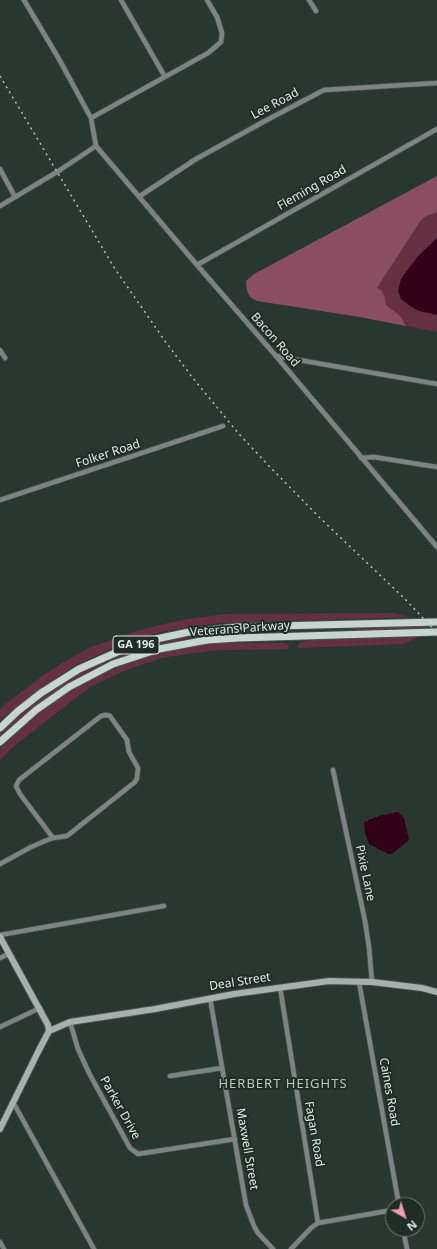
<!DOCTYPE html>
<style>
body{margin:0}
#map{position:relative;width:437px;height:1249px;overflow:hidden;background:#293731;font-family:"Noto Sans",sans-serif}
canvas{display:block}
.north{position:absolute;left:385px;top:1197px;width:40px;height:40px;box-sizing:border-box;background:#1f2d27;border:1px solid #6c7873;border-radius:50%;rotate:141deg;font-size:11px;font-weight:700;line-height:16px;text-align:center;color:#e0e9e6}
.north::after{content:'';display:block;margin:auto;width:14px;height:18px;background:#f09ab6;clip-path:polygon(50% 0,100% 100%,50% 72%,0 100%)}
</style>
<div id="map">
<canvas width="437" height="1249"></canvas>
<div class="north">N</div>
</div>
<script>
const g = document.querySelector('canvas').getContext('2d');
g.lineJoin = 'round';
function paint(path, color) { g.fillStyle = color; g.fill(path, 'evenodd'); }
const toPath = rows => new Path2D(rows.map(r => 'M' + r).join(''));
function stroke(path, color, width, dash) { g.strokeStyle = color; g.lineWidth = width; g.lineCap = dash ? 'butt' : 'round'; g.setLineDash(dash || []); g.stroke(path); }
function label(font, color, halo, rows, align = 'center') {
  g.font = font + ' "Noto Sans",sans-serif'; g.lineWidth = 4; g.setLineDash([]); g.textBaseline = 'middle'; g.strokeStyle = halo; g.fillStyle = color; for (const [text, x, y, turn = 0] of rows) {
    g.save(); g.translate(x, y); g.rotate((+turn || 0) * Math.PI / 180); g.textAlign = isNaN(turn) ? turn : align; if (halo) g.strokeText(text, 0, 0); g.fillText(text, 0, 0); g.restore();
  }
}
paint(toPath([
 [437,212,437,332,360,317,359,315,421,220,426,216],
 [395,613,409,617,223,623,194,626,161,632,126,642,76,665,46,684,0,720,0,710,3,706,45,674,64,662,89,648,131,633,159,625,188,619,225,614],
 [425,625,427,627,427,629,352,631,351,629,367,627],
 [236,631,237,632,190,638,162,644,141,650,106,663,75,679,52,694,31,709,0,738,0,733,3,730,28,707,50,691,88,668,126,651,150,644,193,634],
 [410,636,418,637,404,644,300,648,297,647,300,642,313,640],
 [211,643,283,643,287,644,289,647,288,649,220,650,193,653,161,658,126,670,90,687,13,747,0,760,0,749,26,723,58,698,86,681,123,665,160,652,192,645]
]), '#663043');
paint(toPath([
 [437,176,437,212,426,216,421,220,377,288,381,290,385,297,385,301,386,305,401,317,406,326,360,317,257,301,250,297,247,291,246,281,254,274]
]), '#8a4e63');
paint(toPath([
 [437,238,437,315,419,311,410,306,401,299,398,291,401,279,418,256],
 [398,812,404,818,409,840,392,854,388,854,369,844,365,833,364,822,379,816]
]), '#320017');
const street = toPath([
 [24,0,59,59,91,118,96,146],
 [121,0,165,77],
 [309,0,316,11],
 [91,118,208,53,221,42,222,33,217,17,207,0],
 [96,146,197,265,276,356,437,547],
 [0,169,15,197],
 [140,196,196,159,265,121,324,90,437,83],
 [0,206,57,172,96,146],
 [197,265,437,129],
 [0,350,5,358],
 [276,356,437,384],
 [361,458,374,457,437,467],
 [0,500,223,426],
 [333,770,365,921,369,947,372,982],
 [0,864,31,847,45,841,53,838,67,836,135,782,137,778,138,768,129,752,127,740,110,716,106,715,101,716,19,780,16,786,20,794,53,838],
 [0,935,164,906],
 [0,958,8,954],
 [359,982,399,1205],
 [280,987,318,1223,311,1228,291,1249],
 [210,998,246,1205,254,1226,258,1233,273,1249],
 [70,1022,78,1049,89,1073,130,1148,138,1154,235,1139],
 [0,1027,40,1008],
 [170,1076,222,1068],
 [13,1102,94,1249],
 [318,1223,393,1210],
 [403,1229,407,1249],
 [0,1242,4,1249]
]);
const secondary = toPath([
 [0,937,48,1025,49,1031,38,1052,0,1129],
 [49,1031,70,1022,155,1009,234,994,329,981,372,982,422,988,437,992]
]);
const primary = toPath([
 [0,728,18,711,41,693,79,669,124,649,156,639,189,632,237,627,437,622],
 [0,742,36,710,69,687,113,664,159,649,207,640,237,638,437,632]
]);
stroke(street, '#46534e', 6);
stroke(secondary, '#46534e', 8);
stroke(primary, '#46534e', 9);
stroke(street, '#7d8481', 4.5);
stroke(secondary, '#a6b1ad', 6);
stroke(primary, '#c6d5cf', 7);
stroke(toPath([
 [0,76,115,269,165,341,192,377,239,434,269,466,320,518,404,598,437,633]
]), '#b7c1be', 1.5, [2, 4]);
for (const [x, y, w] of [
 [136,645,46]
]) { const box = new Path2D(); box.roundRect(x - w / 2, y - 9, w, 18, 3); g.fillStyle = '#1f2d27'; g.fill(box); stroke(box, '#e0e9e6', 1); }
label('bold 11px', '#e0e9e6', null, [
 ["GA 196",136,645]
]);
label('12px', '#e0e9e6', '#1f2d27', [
 ["Lee Road",275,104,-28],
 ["Fleming Road",312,188,-30],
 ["Bacon Road",275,340,49],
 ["Folker Road",108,454,-18],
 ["Veterans Parkway",240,629,-4],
 ["Pixie Lane",365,873,78],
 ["Deal Street",240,982,-9],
 ["Caines Road",389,1092,80],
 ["Parker Drive",120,1108,61],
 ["Fagan Road",314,1134,80],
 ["Maxwell Street",247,1149,80]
]);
g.letterSpacing = '1px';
label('13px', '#b8c9c2', '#1f2d27', [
 ["HERBERT HEIGHTS",283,1084]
]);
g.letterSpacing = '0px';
</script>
